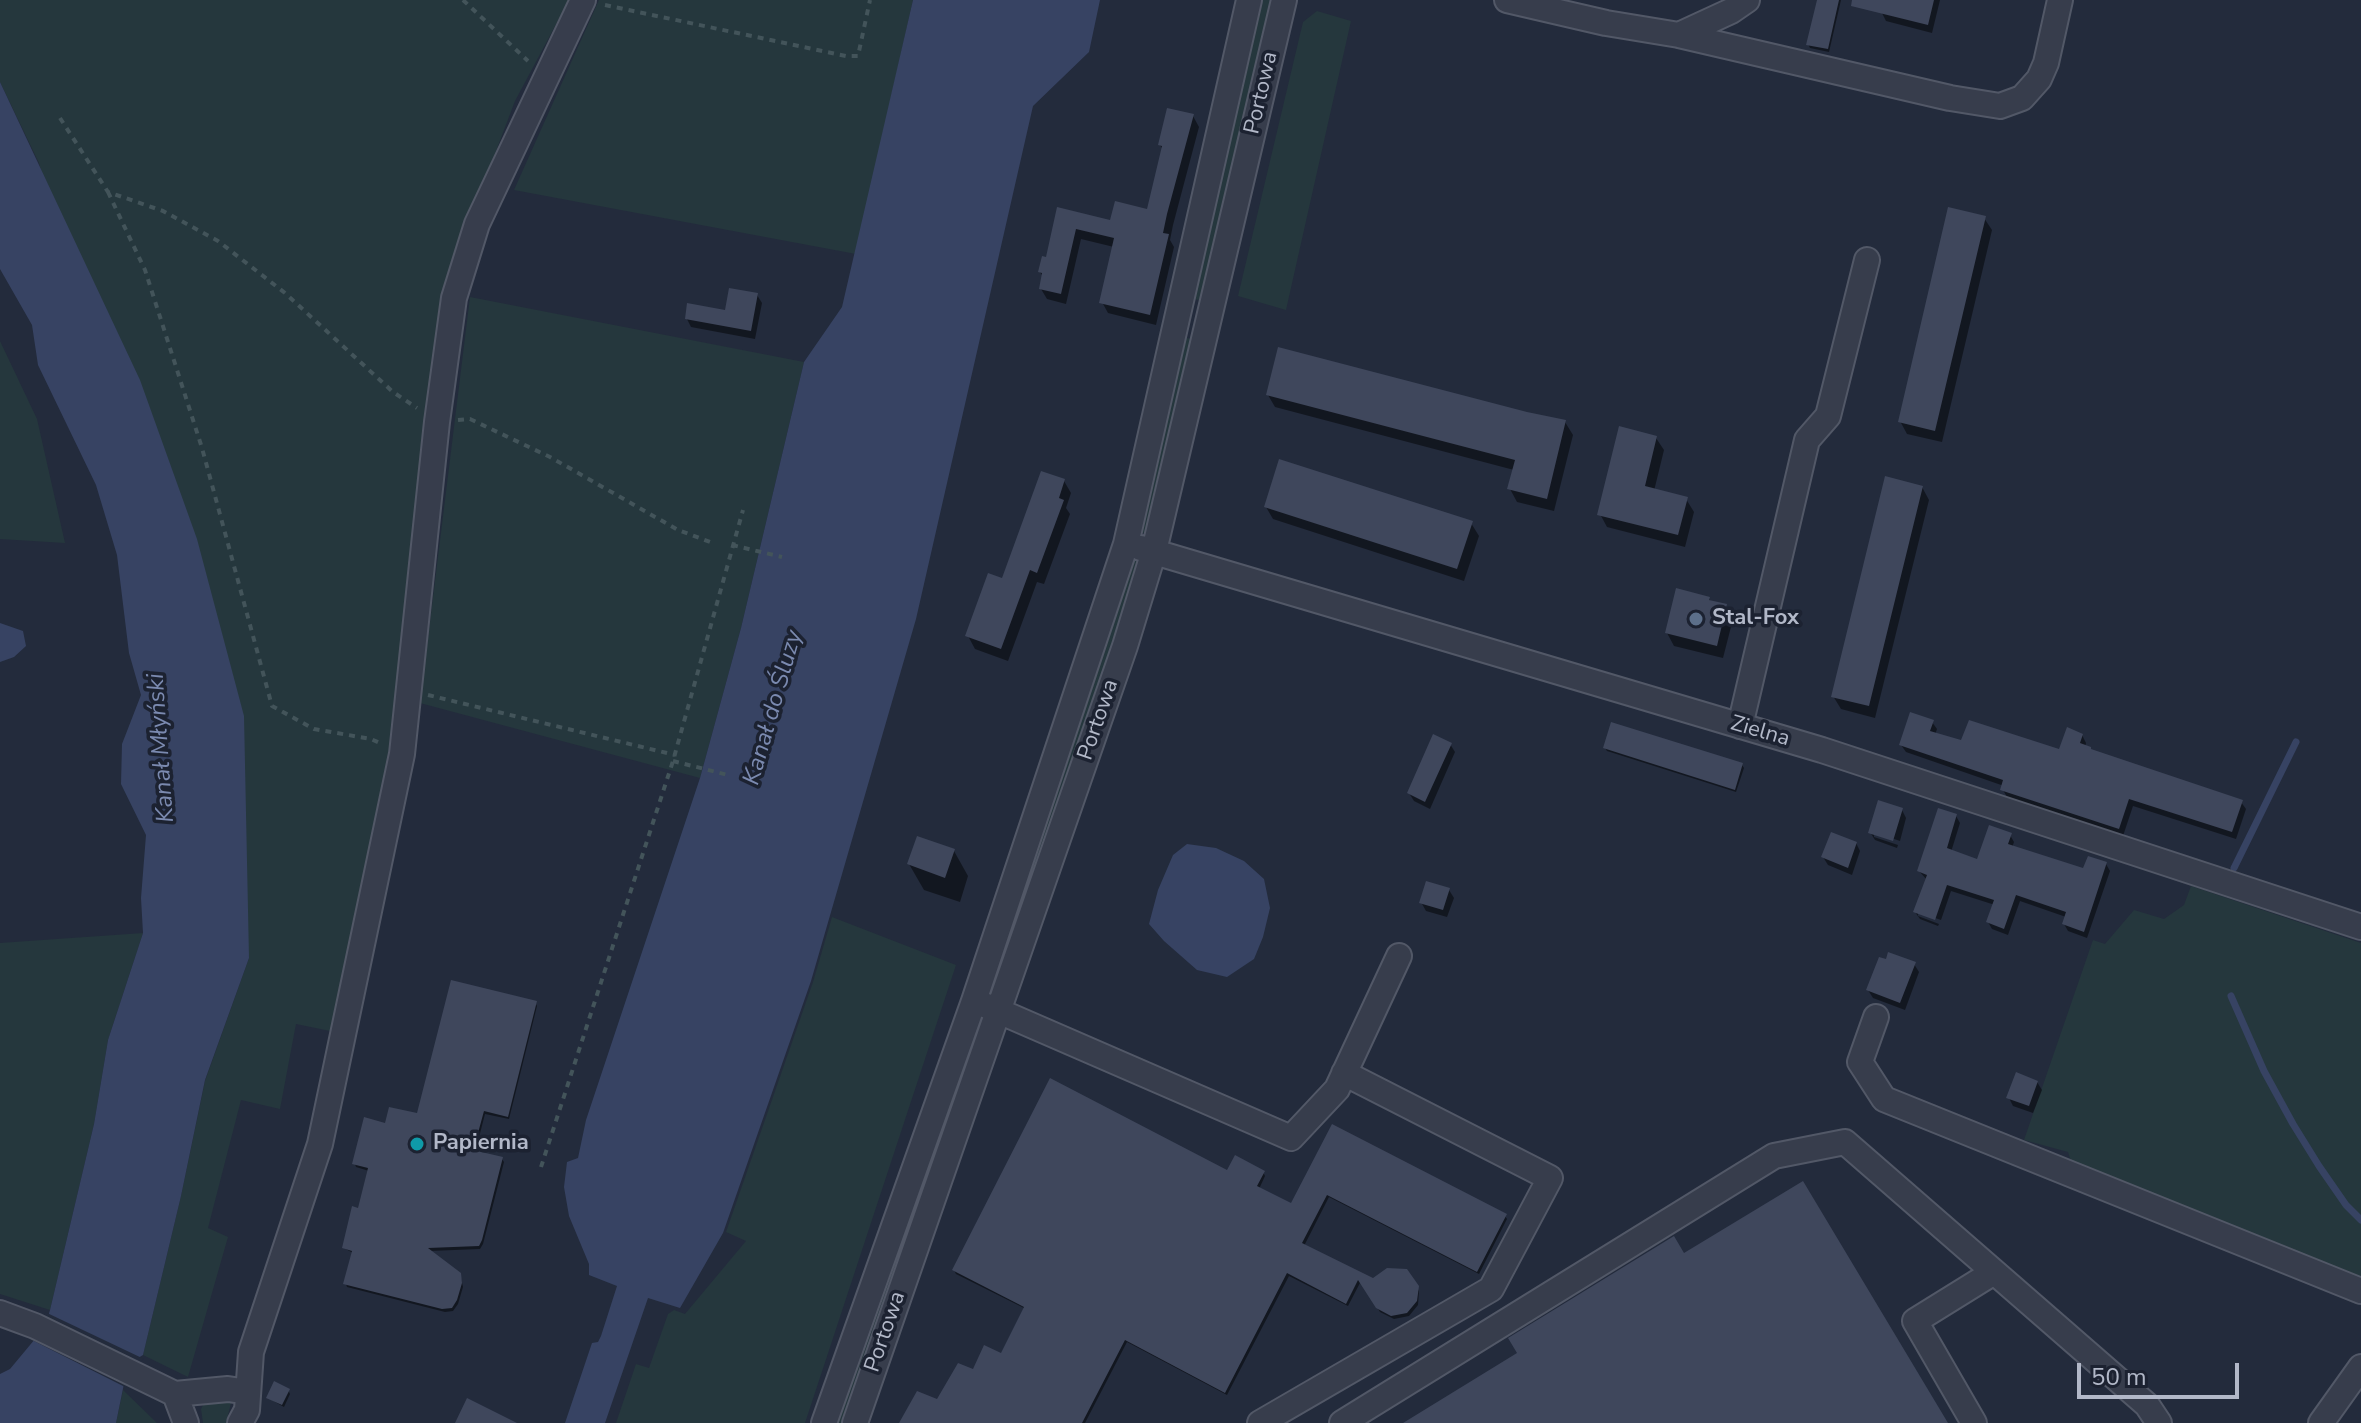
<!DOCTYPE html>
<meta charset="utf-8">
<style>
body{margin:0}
#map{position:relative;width:2361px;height:1423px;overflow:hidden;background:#232b3c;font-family:"Nunito Sans",sans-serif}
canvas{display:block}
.scale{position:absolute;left:2077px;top:1363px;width:162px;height:36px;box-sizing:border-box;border:4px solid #b2b8c8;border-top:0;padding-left:10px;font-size:24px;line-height:28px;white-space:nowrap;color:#b2b8c8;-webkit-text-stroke:6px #1c2231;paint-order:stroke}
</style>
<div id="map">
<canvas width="2361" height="1423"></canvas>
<div class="scale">50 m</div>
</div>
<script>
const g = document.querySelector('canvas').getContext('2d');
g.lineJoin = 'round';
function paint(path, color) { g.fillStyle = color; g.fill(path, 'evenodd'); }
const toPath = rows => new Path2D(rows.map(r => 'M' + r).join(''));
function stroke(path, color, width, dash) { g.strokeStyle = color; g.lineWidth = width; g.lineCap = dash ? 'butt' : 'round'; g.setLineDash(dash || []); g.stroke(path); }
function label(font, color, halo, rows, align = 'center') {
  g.font = font + ' "Nunito Sans",sans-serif'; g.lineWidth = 7; g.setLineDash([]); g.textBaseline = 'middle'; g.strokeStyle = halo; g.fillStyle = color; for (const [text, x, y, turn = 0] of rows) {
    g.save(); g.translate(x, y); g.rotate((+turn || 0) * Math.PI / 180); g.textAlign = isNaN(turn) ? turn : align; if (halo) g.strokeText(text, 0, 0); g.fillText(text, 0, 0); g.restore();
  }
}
paint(toPath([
 [0,0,569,0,515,101,441,296,388,765,335,1032,296,1024,280,1109,241,1100,208,1228,228,1237,188,1377,143,1355,181,1196,205,1081,249,958,39,163,0,82],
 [599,0,913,0,856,254,514,190],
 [1261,0,1273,0,1205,295,1199,300,1194,299,1193,290],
 [1317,11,1351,21,1286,310,1238,296,1303,22],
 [470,297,804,362,741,628,700,778,420,703],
 [1187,338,1191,339,1193,347,1150,528,1144,533,1140,532,1181,343],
 [0,341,37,419,65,543,0,539],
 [1134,556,1138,556,1141,564,1004,966,998,971,993,969],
 [2191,886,2361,943,2361,1285,2073,1167,2068,1152,2024,1140,2093,940,2105,944,2134,910,2164,919,2184,905],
 [832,917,956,965,805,1423,616,1423,636,1364,649,1368,668,1314,674,1310,685,1314,746,1241,726,1232,813,982],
 [143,933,108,1040,94,1124,50,1310,0,1294,0,943],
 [974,1027,980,1028,846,1423,833,1423],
 [123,1390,157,1423,116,1423],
 [229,1397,231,1403,226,1423,203,1423,201,1409,205,1401]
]), '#25373d');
paint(toPath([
 [913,0,1100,0,1089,52,1033,106,916,619,811,981,723,1233,680,1308,648,1298,605,1423,565,1423,592,1343,598,1342,601,1336,617,1286,589,1275,589,1264,569,1216,564,1187,567,1162,578,1158,586,1120,700,778,741,628,804,362,842,307],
 [0,82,140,380,197,539,244,716,249,958,205,1080,181,1196,143,1355,128,1364,116,1423,0,1423,0,1374,10,1369,45,1327,50,1310,94,1124,108,1040,143,933,141,898,146,835,121,784,122,744,141,695,129,653,117,555,96,485,38,365,32,325,0,269],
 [0,623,23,631,26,646,14,657,0,662],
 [1187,844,1216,848,1244,861,1264,879,1270,908,1263,937,1254,959,1227,977,1197,970,1164,941,1149,924,1158,890,1173,855]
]), '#374363');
paint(toPath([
 [45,1312,144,1359,131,1366,127,1388,30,1339,42,1325]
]), '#232b3c');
paint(toPath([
 [1819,0,1841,0,1829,52,1810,48,1808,44],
 [1885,0,1940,0,1932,33,1886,21,1882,13],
 [1193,116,1199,127,1173,225,1170,240,1174,247,1156,325,1108,313,1102,302,1114,247,1081,239,1066,304,1047,299,1041,289,1043,277,1040,272,1048,259,1059,210,1112,222,1148,211,1163,150,1160,145],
 [1984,218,1992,230,1942,442,1907,434,1900,421],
 [757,295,762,303,755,339,691,327,687,319,727,312],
 [1268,395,1565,422,1573,435,1554,511,1517,502,1510,489,1514,470,1275,407],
 [1656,438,1664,450,1654,491,1686,499,1694,512,1685,547,1607,527,1600,514],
 [1064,481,1071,493,1066,508,1070,514,1044,584,1037,582,1008,661,975,649,968,636],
 [1922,487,1929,500,1875,718,1841,709,1833,696],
 [1266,507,1471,523,1479,536,1464,581,1273,519],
 [1708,598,1711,602,1726,606,1733,619,1723,658,1674,646,1667,633],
 [1932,722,1937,729,1935,735,1962,743,2061,752,2082,735,2086,743,2085,747,2092,752,2241,802,2246,809,2236,839,2133,806,2123,836,2007,797,2003,790,2004,786,1906,752,1901,745],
 [1450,744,1455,752,1430,809,1414,801,1409,793],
 [1605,748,1742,765,1744,768,1736,792,1607,751],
 [1902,810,1906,818,1900,841,1874,832,1874,837,1898,845,1897,848,1875,840,1870,832],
 [1956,816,1960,823,1951,852,1978,861,2010,835,2014,842,2012,848,2084,871,2106,864,2110,871,2087,938,2068,931,2064,924,2066,917,2020,901,2008,935,1992,929,1988,922,1995,905,1951,891,1941,920,1918,912,1918,916,1939,924,1938,926,1920,919,1915,912,1927,880,1919,871],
 [1856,843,1860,851,1852,875,1828,865,1823,857],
 [954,851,968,876,960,902,924,890,909,864],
 [1449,890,1454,898,1447,917,1426,911,1421,902],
 [1914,964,1919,972,1905,1010,1873,998,1868,990],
 [535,1002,537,1006,509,1119,485,1114,477,1145,479,1153,502,1159,504,1162,483,1244,480,1249,429,1251,461,1278,463,1287,458,1304,453,1311,445,1312,347,1287,346,1284,353,1253,344,1248,360,1210,369,1171,356,1167,355,1164,386,1125,419,1116],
 [2037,1082,2042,1090,2033,1113,2013,1106,2009,1098],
 [1332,1126,1505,1216,1507,1219,1479,1274,1329,1197,1304,1246,1373,1281,1406,1271,1419,1291,1418,1305,1409,1316,1394,1319,1380,1312,1361,1281,1348,1306,1289,1276,1227,1395,1127,1342,1085,1423,902,1423,938,1402,974,1372,1002,1355,1026,1309,956,1274,954,1270,1228,1173,1263,1172,1265,1176,1259,1189,1292,1206],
 [288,1390,290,1394,284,1407,268,1398]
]), '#0007');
stroke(toPath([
 [2234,868,2296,742],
 [2231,996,2264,1071,2293,1124,2319,1166,2346,1205,2361,1220]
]), '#374363', 7);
paint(toPath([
 [1817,0,1839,0,1828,49,1806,45],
 [1852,0,1934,0,1928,25,1851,6],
 [1167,108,1194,114,1167,214,1163,233,1169,234,1150,315,1099,303,1114,238,1076,229,1061,294,1039,289,1042,273,1038,272,1042,256,1046,257,1057,207,1110,220,1115,201,1147,209,1162,146,1158,145],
 [1948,207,1986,216,1935,431,1898,422],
 [729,288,758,293,751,331,685,319,687,303,725,310],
 [1278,347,1527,412,1566,420,1547,499,1507,489,1515,460,1266,395],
 [1619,426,1657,436,1645,486,1688,497,1678,535,1597,515],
 [1279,459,1473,521,1457,569,1264,507],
 [1041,471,1065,479,1059,498,1064,500,1037,573,1030,570,1001,649,965,636,988,573,1002,578],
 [1885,476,1923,486,1869,706,1831,697],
 [1676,588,1710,597,1709,600,1727,604,1717,646,1665,633],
 [1910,712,1934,720,1930,731,1961,740,1969,720,2059,749,2067,727,2083,734,2080,743,2091,747,2091,749,2243,800,2232,832,2129,799,2119,829,2000,790,2003,780,1899,745],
 [1611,722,1743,763,1735,790,1603,748],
 [1433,734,1452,743,1425,802,1407,793],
 [1878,800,1903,808,1893,841,1868,833],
 [1938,808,1957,814,1947,848,1977,859,1989,825,2012,833,2008,844,2083,868,2088,856,2107,862,2084,932,2062,924,2066,912,2016,895,2004,929,1986,922,1994,900,1947,885,1935,920,1913,912,1927,875,1917,871],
 [1831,832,1857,842,1848,868,1821,857],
 [917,836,955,849,945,878,907,864],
 [1426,881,1450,888,1443,910,1419,903],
 [1888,952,1916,962,1900,1003,1866,990,1879,957,1886,959],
 [451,980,537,1001,508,1117,484,1111,475,1144,479,1144,477,1151,503,1157,482,1240,479,1246,428,1248,461,1273,462,1283,457,1300,452,1308,442,1309,343,1284,352,1251,342,1248,352,1206,358,1208,368,1168,352,1164,364,1117,385,1123,389,1107,417,1113],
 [2016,1072,2038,1081,2029,1106,2006,1098],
 [1050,1078,1227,1170,1235,1155,1265,1171,1257,1186,1291,1203,1332,1124,1507,1214,1477,1272,1327,1195,1302,1243,1373,1278,1387,1268,1407,1269,1419,1286,1417,1301,1407,1313,1391,1316,1376,1308,1358,1280,1346,1304,1287,1273,1225,1393,1125,1340,1082,1423,899,1423,917,1391,937,1399,958,1363,973,1369,984,1345,1001,1353,1024,1307,952,1270],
 [1803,1181,1948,1423,1403,1423,1517,1353,1508,1338,1674,1236,1684,1253],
 [274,1381,290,1389,282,1405,266,1398],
 [467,1398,517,1423,455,1423]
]), '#3f475c');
const minor = toPath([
 [1507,0,1606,23,1679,35,1950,98,2000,106,2022,98,2039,79,2046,63,2060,0],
 [1679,35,1731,11,1747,0],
 [1141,548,1822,750,2361,927],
 [1740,726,1807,440,1828,416,1867,260],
 [987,1006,1291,1138,1337,1089,1399,956],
 [1876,1017,1860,1062,1884,1099,2361,1291],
 [0,1313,35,1326,175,1394,186,1423],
 [175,1394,228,1389,248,1392],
 [240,1423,247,1410,251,1352,320,1144,402,754,437,422,454,298,477,224,583,0],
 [824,1423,974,1001,1126,544,1249,0],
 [855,1423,1125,646,1154,551,1284,0],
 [1260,1423,1491,1289,1550,1178,1344,1073],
 [1342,1423,1774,1156,1845,1142,2147,1405,2159,1423],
 [1974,1423,1915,1321,1994,1272],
 [2321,1423,2361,1367]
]);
stroke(minor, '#525867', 28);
stroke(toPath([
 [463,0,528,61],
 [605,5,846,56,858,56,870,0],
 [60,118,108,192,163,211,218,241,285,293,393,392,417,408],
 [108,192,145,270,202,448,272,706,314,729,371,739,382,744],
 [458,420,470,419,550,457,678,530,713,543],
 [732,545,782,557],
 [428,695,675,755],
 [673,761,728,775],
 [541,1167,673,761,743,510]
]), '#43545a', 4, [6, 6]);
stroke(minor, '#373d4c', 24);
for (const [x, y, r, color] of [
 [1696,619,8,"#5c6f8a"],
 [417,1144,8,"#0f9aa8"]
]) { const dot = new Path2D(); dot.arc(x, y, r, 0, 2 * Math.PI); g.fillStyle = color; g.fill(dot); stroke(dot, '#1c2231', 3); }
label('22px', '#b2b8c8', '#1c2231', [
 ["Portowa",1262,93,-77],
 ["Portowa",1099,720,-71],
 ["Zielna",1760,732,16],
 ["Portowa",886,1332,-71]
]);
label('bold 22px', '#b2b8c8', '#1c2231', [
 ["Stal-Fox",1712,619],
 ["Papiernia",433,1144]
], 'left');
label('italic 24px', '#7b8ab0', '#1c2231', [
 ["Kanał do Śluzy",774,708,-74],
 ["Kanał Młyński",162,748,-94]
]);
</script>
